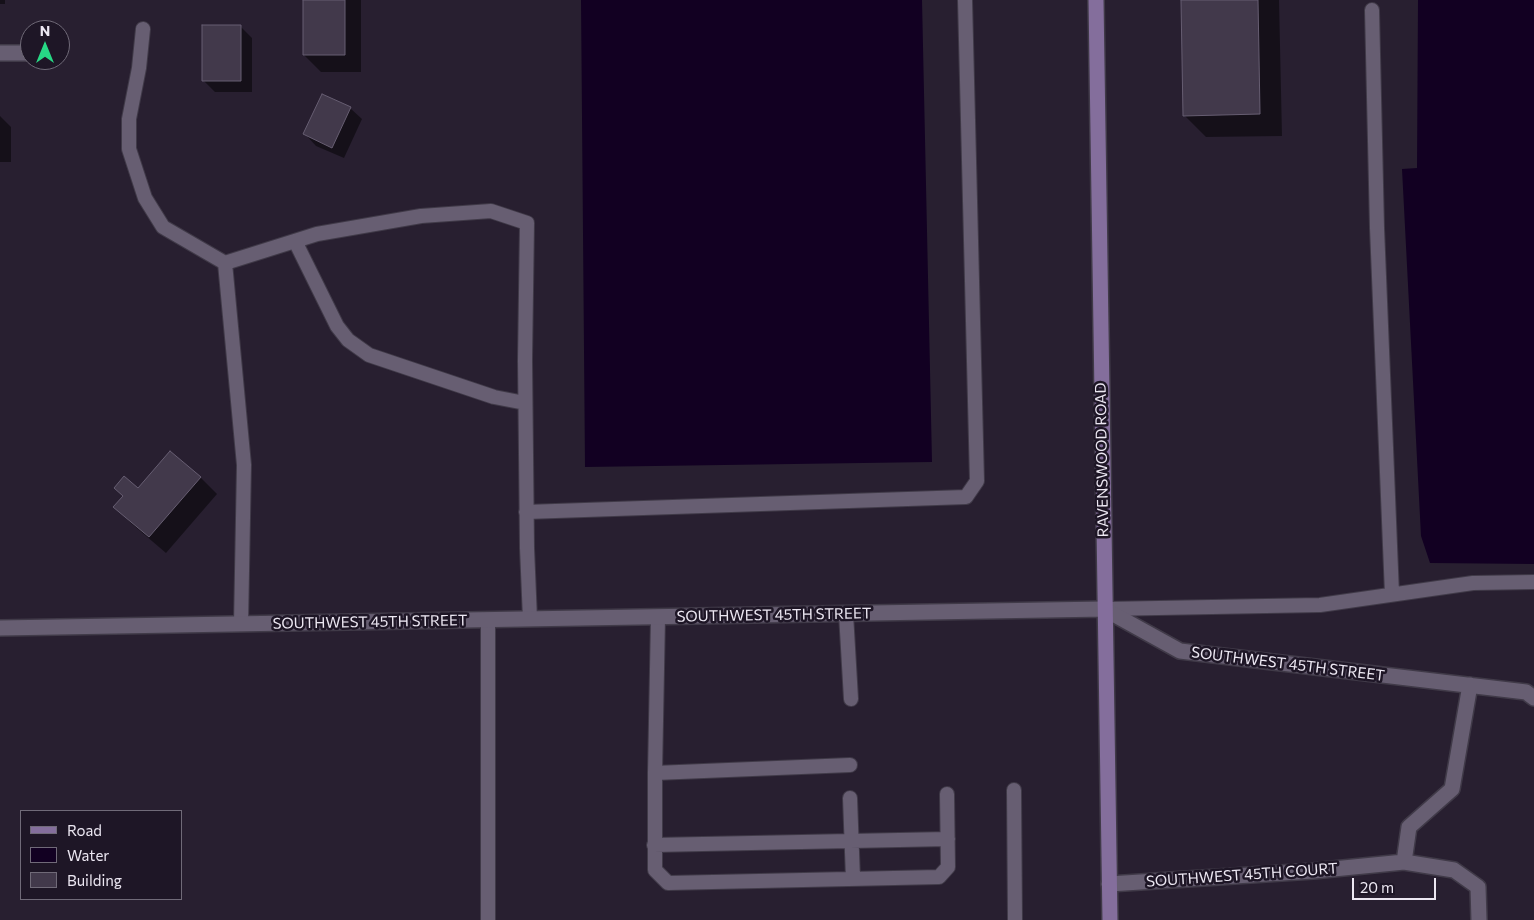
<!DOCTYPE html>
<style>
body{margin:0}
#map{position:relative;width:1534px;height:920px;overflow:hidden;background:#281f30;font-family:Commissioner,sans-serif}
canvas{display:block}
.legend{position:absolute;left:20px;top:810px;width:162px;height:90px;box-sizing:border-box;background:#1e1626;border:1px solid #706a78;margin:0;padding:6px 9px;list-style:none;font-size:15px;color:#ece7f2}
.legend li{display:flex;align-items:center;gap:10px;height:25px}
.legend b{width:25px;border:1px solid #706a78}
.north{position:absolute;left:20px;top:20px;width:50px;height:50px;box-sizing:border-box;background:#1e1626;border:1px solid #706a78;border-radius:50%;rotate:0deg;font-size:14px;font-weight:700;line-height:20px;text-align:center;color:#ece7f2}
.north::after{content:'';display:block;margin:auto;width:18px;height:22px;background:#27d885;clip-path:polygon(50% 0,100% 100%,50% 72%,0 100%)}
.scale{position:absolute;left:1352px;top:878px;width:84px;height:22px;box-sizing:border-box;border:2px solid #ece7f2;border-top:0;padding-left:6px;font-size:15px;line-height:18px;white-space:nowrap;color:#ece7f2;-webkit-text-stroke:4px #1e1626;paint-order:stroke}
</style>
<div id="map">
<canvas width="1534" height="920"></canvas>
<ul class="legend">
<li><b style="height:6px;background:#846e9c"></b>Road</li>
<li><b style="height:14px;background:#120022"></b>Water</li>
<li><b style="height:14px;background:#42394b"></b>Building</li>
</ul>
<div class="north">N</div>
<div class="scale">20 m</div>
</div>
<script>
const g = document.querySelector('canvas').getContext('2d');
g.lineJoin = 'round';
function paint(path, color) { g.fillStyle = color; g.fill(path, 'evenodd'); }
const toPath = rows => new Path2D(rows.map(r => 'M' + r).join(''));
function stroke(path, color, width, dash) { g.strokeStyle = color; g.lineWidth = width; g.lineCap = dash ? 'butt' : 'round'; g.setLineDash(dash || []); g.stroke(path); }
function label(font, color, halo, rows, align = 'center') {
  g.font = font + ' Commissioner,sans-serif'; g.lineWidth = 5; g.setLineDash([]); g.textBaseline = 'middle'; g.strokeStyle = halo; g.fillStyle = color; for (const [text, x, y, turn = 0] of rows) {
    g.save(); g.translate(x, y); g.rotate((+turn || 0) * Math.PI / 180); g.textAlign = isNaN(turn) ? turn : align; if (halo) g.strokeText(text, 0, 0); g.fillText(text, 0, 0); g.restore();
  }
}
paint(toPath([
 [581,0,922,0,932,462,585,467],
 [1418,0,1534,0,1534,564,1430,563,1421,536,1402,169,1417,168]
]), '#120022');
paint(toPath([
 [0,0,5,0,5,4,0,4],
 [304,0,361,0,361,72,321,72,304,55],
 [1182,0,1279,0,1282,136,1206,137,1184,115],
 [240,26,252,38,252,92,215,92,204,81],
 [350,108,362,119,344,158,316,146,305,134],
 [0,116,11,127,11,162,0,162],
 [200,477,217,494,166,553,132,524,115,507,124,497,138,489]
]), '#0007');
const building = toPath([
 [303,0,345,0,345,55,303,55,303,0],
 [1181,0,1258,0,1260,114,1183,116,1181,0],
 [202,25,241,25,241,81,202,81,202,25],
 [322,94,351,107,332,148,303,134,322,94],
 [170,451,201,477,149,537,113,507,123,496,114,488,124,476,138,488,170,451]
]);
paint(building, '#42394b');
stroke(building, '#675e72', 1);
const lane = toPath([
 [1372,10,1377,228,1392,594],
 [143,29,139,68,129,119,129,149,145,198,163,227,225,263,244,465,241,624],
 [295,241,337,326,348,340,369,355,494,397,525,403],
 [225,263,317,234,421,216,491,211,527,223,525,360,527,548,530,619],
 [526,512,966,497,977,481,965,0],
 [1104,609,1320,605,1473,583,1534,582],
 [846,614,851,699],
 [658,617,655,773,850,765],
 [655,773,655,870,668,883,939,877,948,867,947,794],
 [1014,790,1015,920],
 [850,798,853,879],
 [654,845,948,839],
 [488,920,488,620]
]);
const street = toPath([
 [0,53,30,53],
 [0,628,1104,609,1180,651,1526,692,1534,698],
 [1470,685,1452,789,1409,827,1404,862,1454,870,1478,887,1479,920],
 [1109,884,1313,871,1404,862]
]);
const secondary = toPath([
 [1096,0,1110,920]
]);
stroke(lane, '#403a48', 16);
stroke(street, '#403a48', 18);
stroke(secondary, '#403a48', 18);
stroke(lane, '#675e72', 14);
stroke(street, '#675e72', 15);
stroke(secondary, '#846e9c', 15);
label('15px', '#ece7f2', '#1e1626', [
 ["RAVENSWOOD ROAD",1102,460,-91],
 ["SOUTHWEST 45TH STREET",774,615,-1],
 ["SOUTHWEST 45TH STREET",370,622,-1],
 ["SOUTHWEST 45TH STREET",1288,664,7],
 ["SOUTHWEST 45TH COURT",1242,875,-4]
]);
</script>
